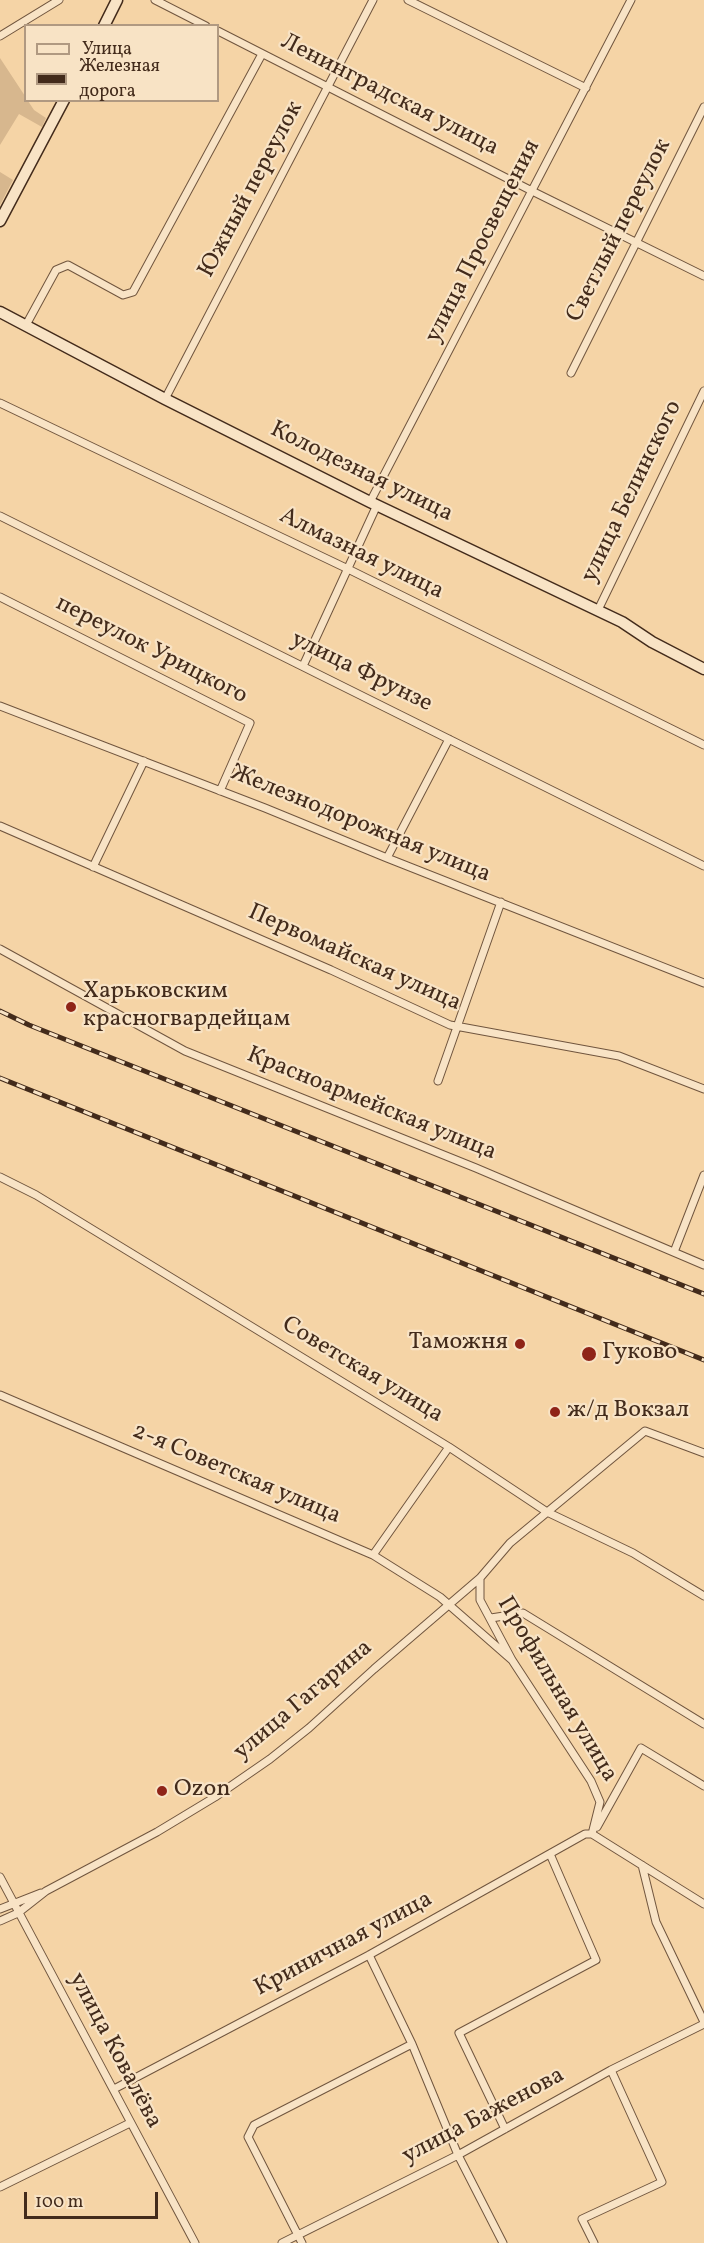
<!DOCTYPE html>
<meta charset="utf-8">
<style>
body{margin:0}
#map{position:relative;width:704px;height:2243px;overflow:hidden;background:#f5d4a6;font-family:Vollkorn,serif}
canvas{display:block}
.legend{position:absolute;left:24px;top:24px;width:195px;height:78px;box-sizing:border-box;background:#f8e3c5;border:2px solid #b09981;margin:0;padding:8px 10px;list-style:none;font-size:18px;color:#432b1b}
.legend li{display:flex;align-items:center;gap:12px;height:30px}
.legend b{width:30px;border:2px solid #b09981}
.scale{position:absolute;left:24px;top:2192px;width:134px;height:27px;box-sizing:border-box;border:3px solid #432b1b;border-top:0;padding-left:8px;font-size:18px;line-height:21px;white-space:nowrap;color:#432b1b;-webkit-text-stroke:4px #f8e3c5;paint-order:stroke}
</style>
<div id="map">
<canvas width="704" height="2243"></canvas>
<ul class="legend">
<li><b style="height:8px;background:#f8e3c5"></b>Улица</li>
<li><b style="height:8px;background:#432b1b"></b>Железная дорога</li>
</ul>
<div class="scale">100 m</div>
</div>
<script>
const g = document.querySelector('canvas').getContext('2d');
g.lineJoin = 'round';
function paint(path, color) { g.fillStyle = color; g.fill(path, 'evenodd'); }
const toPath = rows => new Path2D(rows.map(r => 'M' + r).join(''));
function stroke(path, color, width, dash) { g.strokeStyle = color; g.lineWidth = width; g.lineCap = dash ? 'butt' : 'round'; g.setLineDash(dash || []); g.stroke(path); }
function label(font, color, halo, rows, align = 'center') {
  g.font = font + ' Vollkorn,serif'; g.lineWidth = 4.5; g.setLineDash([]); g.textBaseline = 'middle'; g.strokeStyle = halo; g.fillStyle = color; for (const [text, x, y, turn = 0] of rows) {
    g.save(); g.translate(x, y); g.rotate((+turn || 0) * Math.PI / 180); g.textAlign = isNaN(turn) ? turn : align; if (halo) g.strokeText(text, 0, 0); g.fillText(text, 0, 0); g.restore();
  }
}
paint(toPath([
 [0,58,25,96,26,100,28,101,34,110,46,118,42,127,19,114,0,145],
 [0,172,13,180,0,205]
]), '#d7b78e');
const street = toPath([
 [155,0,206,26],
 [408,0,586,88],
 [218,31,532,191,704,276],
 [0,36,59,0],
 [26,325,56,270,68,265,123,295,133,292,262,54],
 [571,373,704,107],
 [165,399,373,0],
 [0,403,348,569,704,745],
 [370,502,631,0],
 [0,516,704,866],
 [0,597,250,723,220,791],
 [598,610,704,391],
 [303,666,377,505],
 [0,706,265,808,387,858,704,983],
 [0,826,331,970,450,1025,619,1056,704,1089],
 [387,858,449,739],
 [93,867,144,761],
 [0,949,185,1051,476,1168,704,1265],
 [438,1081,501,902],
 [0,1177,36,1195,449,1447,547,1512,633,1553,704,1596],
 [674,1252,704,1175],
 [0,1395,373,1555,440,1597,512,1660],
 [373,1555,449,1447],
 [480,1578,480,1600,512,1660,591,1781,600,1802,592,1834],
 [491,1618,523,1613,704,1724],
 [597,1827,641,1748,704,1786],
 [592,1834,704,1904],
 [642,1865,656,1922,704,2022],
 [0,1877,195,2243],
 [0,1909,41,1893],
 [0,1921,18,1913,46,1891,157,1832,215,1797,270,1759,309,1728,374,1669,480,1578,510,1543,645,1431,704,1453],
 [369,1955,412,2044,458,2155,503,2243],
 [114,2089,369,1955,585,1834,592,1834],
 [505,2129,459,2033,596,1960,550,1854],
 [0,2187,130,2123],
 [282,2243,458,2155,611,2070,704,2024],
 [302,2243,248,2137,254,2125,412,2044],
 [594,2243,582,2219,662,2182,611,2070]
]);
const secondary = toPath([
 [104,26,117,0],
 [0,221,64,100],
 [0,312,165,399,370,502,622,622,652,642,704,669]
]);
stroke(street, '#70553e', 9);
stroke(secondary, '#432b1b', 13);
stroke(street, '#f8e3c5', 7);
stroke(secondary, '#f8e3c5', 10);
const rail = toPath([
 [0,1011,29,1025,704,1294],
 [0,1078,704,1360]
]);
stroke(rail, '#432b1b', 5);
stroke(rail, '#f8e3c5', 3, [9]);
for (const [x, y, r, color] of [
 [71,1007,6,"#8f2418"],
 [520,1344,6,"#8f2418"],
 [589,1354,8,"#8f2418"],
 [555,1412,6,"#8f2418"],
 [162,1791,6,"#8f2418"]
]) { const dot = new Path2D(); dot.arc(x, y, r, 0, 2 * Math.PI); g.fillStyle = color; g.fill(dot); stroke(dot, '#f8e3c5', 2); }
label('24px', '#432b1b', '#f8e3c5', [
 ["Ленинградская улица",389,96,27],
 ["Южный переулок",252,190,-62],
 ["Светлый переулок",620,231,-63],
 ["улица Просвещения",484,242,-63],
 ["Колодезная улица",361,473,26],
 ["улица Белинского",633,492,-64],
 ["Алмазная улица",361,555,26],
 ["переулок Урицкого",151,651,27],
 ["улица Фрунзе",361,673,26],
 ["Железнодорожная улица",360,825,22],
 ["Первомайская улица",354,959,24],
 ["Красноармейская улица",371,1105,22],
 ["Советская улица",362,1371,31],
 ["2-я Советская улица",236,1475,23],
 ["Профильная улица",556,1690,59],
 ["улица Гагарина",304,1701,-40],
 ["Криничная улица",344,1945,-28],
 ["улица Ковалёва",114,2051,62],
 ["улица Баженова",484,2117,-28]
]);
label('24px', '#432b1b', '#f8e3c5', [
 ["Харьковским",83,993],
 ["красногвардейцам",83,1021],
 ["Таможня",508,1344,"right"],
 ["Гуково",602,1354],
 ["ж/д Вокзал",567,1412],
 ["Ozon",174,1791]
], 'left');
</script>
